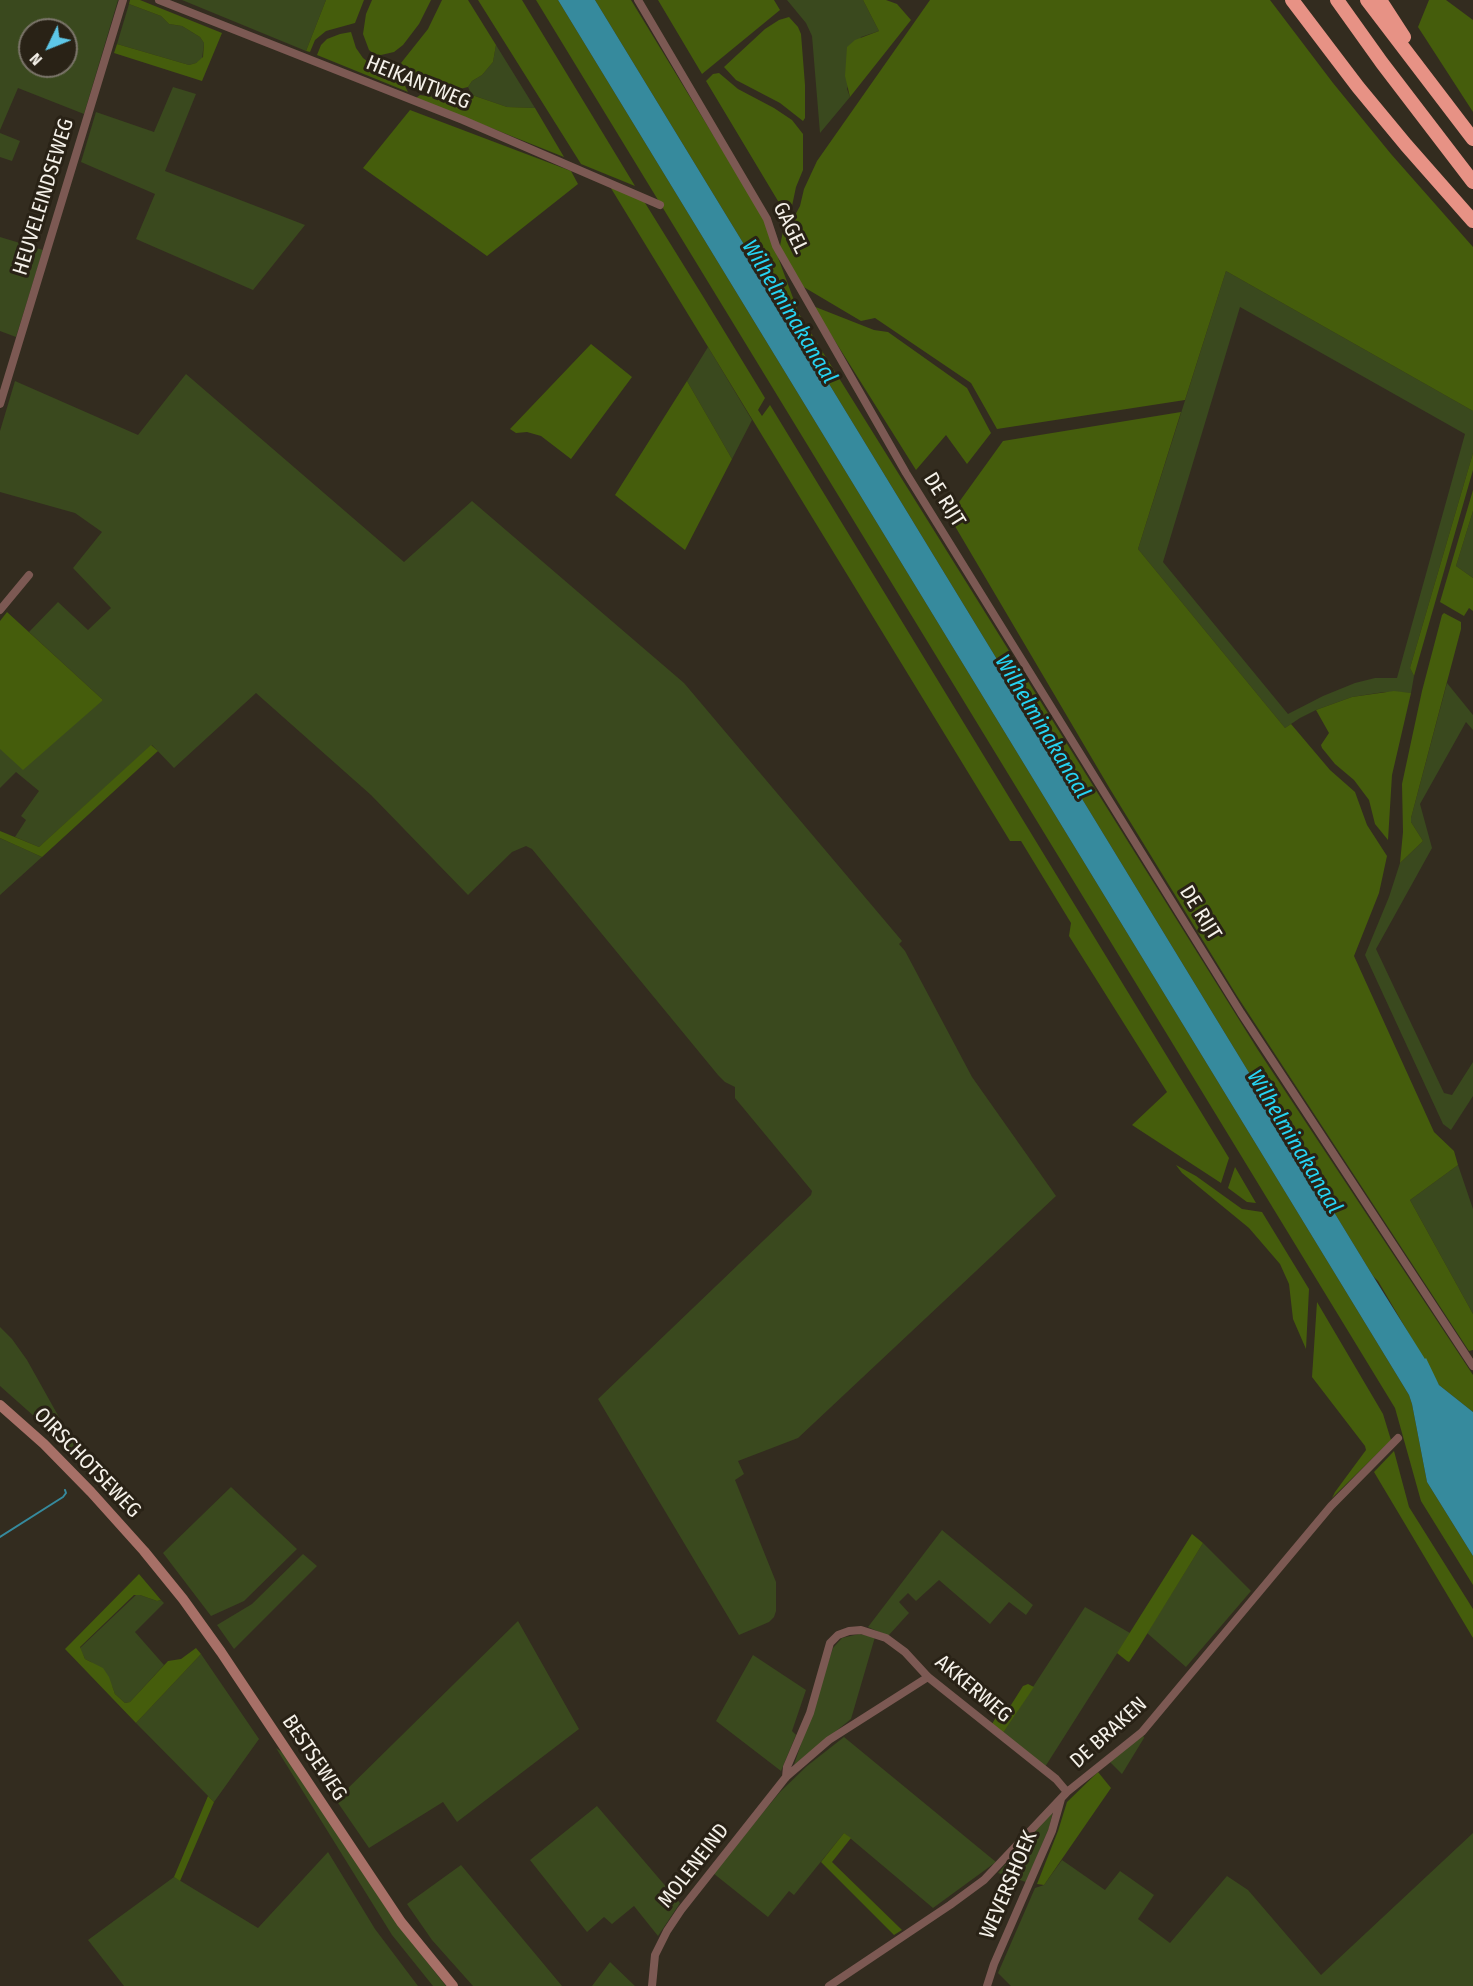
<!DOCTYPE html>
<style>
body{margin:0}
#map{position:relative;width:1473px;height:1986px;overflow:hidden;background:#332c1f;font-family:"Fira Sans Condensed",sans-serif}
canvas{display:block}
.north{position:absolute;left:18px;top:18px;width:60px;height:60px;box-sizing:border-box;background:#292216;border:2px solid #7b756a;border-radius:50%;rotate:227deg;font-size:16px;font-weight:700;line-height:24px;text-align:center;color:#f5f1e9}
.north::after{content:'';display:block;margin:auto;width:21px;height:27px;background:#5dc7e8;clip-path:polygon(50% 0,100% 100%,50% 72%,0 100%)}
</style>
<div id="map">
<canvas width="1473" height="1986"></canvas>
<div class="north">N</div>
</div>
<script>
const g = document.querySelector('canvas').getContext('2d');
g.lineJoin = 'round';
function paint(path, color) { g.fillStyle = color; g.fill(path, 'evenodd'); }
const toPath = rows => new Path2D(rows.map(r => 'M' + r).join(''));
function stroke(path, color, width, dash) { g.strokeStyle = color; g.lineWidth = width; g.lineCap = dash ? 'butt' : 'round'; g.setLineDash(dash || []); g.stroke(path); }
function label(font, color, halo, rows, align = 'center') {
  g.font = font + ' "Fira Sans Condensed",sans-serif'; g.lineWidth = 6; g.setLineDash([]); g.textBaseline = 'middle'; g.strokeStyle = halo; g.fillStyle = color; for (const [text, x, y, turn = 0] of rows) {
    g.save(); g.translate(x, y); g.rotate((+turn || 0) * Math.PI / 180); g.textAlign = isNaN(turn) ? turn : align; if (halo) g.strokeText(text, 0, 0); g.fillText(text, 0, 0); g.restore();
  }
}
paint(toPath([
 [0,0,118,0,84,114,18,88,0,130],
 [30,30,66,30,66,66,30,66],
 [182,0,326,0,306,51],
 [787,0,863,0,879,31,861,37,847,89,850,97,820,133,812,36,806,23],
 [129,4,161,16,169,24,182,26,200,37,204,43,202,59,196,63,189,65,117,44],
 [496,45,535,108,507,107,472,95,468,87,472,81,482,75,493,62],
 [173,87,196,94,165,171,305,225,253,290,136,239,155,194,81,162,96,112,154,132],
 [0,133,20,141,12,161,0,157],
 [0,237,43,250,16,337,0,331],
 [1226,271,1473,411,1473,453,1410,668,1414,676,1411,693,1384,692,1352,697,1316,710,1300,718,1285,728,1138,549],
 [1240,307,1465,434,1397,678,1375,678,1355,683,1323,696,1288,714,1163,562],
 [708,347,752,420,732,459,687,381],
 [186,374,404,562,472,501,684,683,902,941,899,944,905,951,972,1077,1056,1196,798,1438,738,1461,744,1474,735,1480,776,1582,776,1611,774,1617,769,1622,739,1635,598,1399,811,1195,812,1191,735,1098,735,1087,725,1082,718,1075,532,849,526,846,512,852,468,895,371,795,256,693,174,768,152,745,39,847,15,837,26,820,21,816,39,791,16,772,0,788,0,749,103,700,29,632,58,602,88,630,111,608,73,568,102,532,75,513,0,492,0,431,15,381,138,435],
 [1473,511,1473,578,1456,566],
 [1447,683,1473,715,1473,730,1466,722,1420,804,1432,848,1376,949,1444,1093,1452,1095,1473,1062,1473,1096,1451,1130,1443,1124,1365,955,1389,897,1400,863,1423,841,1411,822,1411,818],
 [0,838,42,857,0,895],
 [1458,1165,1473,1209,1473,1314,1410,1200],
 [0,1327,12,1339,27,1360,88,1469,53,1433,0,1386],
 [231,1487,297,1549,244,1601,211,1616,163,1553],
 [942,1530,1033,1605,1026,1615,1009,1602,990,1624,939,1580,916,1601,908,1593,899,1602,909,1613,888,1636,868,1627],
 [1203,1543,1251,1591,1186,1667,1147,1633],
 [303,1554,317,1566,234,1649,217,1625,252,1604],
 [137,1594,157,1601,161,1600,164,1603,135,1632,164,1665,130,1702,125,1703,115,1694,112,1686,91,1662,85,1659,80,1648],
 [1085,1607,1130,1633,1045,1767,1003,1733],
 [518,1621,579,1729,457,1822,443,1802,369,1848,336,1800],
 [859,1634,875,1637,851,1719,794,1765,833,1648,842,1638],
 [201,1654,259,1739,214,1802,136,1723],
 [753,1655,806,1690,792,1731,796,1735,781,1771,716,1721],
 [1143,1734,1144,1738,1122,1774,1110,1762],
 [844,1737,996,1862,933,1908,844,1833,794,1895,789,1891,768,1917,713,1873,780,1792,807,1766],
 [276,1748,285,1754,397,1924,446,1986,433,1986,392,1935],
 [597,1806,680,1903,658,1936,634,1906,612,1924,604,1917,587,1932,530,1860],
 [1053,1811,1049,1828,1026,1882,998,1873],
 [1473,1833,1473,1986,1011,1986,998,1973,1035,1888,1044,1885,1062,1860,1105,1890,1120,1871,1154,1895,1138,1919,1170,1943,1227,1876,1248,1890,1321,1975],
 [328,1852,375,1929,418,1986,124,1986,88,1940,174,1877,258,1928],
 [461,1865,562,1986,473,1986,432,1940,407,1904],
 [610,1962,635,1986,592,1986]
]), '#3a491e');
paint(toPath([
 [130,0,140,0,222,33,202,81,114,53,117,44,189,65,196,63,203,57,204,43,200,37,182,26,169,24,161,16,129,4],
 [326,0,364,0,355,23,326,31,315,40,310,52,306,51],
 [372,0,431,0,419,24,403,45,394,52,381,55,374,54,369,50,363,34,366,14],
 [442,0,468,0,496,45,493,62,482,75,472,81,468,87,448,92,430,90,424,87,401,63,428,29],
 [478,0,522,0,635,186,581,164],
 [536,0,558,0,1409,1395,1412,1404,1427,1482,1473,1556,1473,1585,1421,1501,1395,1408],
 [595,0,631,0,763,217,799,314,1258,1050,1473,1375,1473,1412,1439,1385,1378,1281,1373,1276],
 [658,0,774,0,780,10,702,74],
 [863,0,886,0,897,4,911,20,850,97,845,76,847,47,855,40,879,31],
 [930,0,1270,0,1333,83,1391,154,1473,247,1473,411,1226,271,1185,400,997,429,971,383,875,318,861,321,802,286,779,251,783,231,792,221,800,206,804,189,817,161],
 [1429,0,1446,0,1473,20,1473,112,1418,27],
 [789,17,798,27,801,34,805,85,805,118,803,121,780,103,736,80,724,67,765,29,779,20],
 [351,32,356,48,363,58,375,67,397,74,402,80,408,92,317,55,321,45,327,39,340,34],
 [719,73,738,89,774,108,792,120,803,134,803,170,796,187,792,206,787,216,706,81,713,74],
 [420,95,453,100,472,95,507,107,535,108,564,157,416,98],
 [410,110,571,171,578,184,487,256,363,168],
 [609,185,642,198,704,298,765,398,758,410,762,416,770,405,1229,1158,1221,1183,1132,1125,1167,1092,1069,936,1071,923,1021,841,1010,841],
 [813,306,874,330,888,332,967,388,991,433,967,464,946,435,916,470],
 [591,344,632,377,571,459,541,436,527,432,516,433,510,429],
 [687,381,732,459,685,550,615,495],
 [1181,412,1138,549,1285,728,1291,724,1330,770,1355,792,1367,825,1387,856,1379,893,1354,956,1434,1132,1454,1151,1458,1165,1410,1200,1473,1314,1473,1350,1469,1351,1237,996,1110,789,949,516,1003,441],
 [1473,453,1473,470,1414,676,1410,668],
 [1473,490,1473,511,1456,566,1473,578,1473,611,1469,608,1464,616,1440,602],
 [7,612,103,700,23,770,0,749,0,621],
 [1444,613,1461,622,1461,629,1411,818,1411,822,1423,841,1400,863,1403,832,1402,784,1422,691,1442,615],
 [1394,691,1411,693,1392,775,1388,840,1375,824,1369,800,1354,780,1335,764,1322,748,1321,745,1329,733,1316,710,1352,697],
 [151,745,158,751,42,857,0,838,0,831,39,847],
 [1176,1165,1196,1176,1242,1209,1262,1212,1309,1289,1306,1349,1293,1319,1289,1284,1280,1264,1249,1228,1182,1173],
 [1235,1167,1256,1203,1247,1202,1228,1188],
 [1317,1302,1383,1414,1391,1440,1332,1498,1335,1492,1366,1450,1365,1446,1312,1377],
 [1394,1451,1409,1507,1473,1609,1473,1638,1374,1472],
 [1192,1534,1203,1543,1139,1647,1129,1662,1127,1661,1117,1653],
 [139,1574,161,1600,157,1601,140,1595,134,1595,80,1647,85,1659,103,1668,109,1677,115,1694,125,1703,130,1702,168,1661,181,1659,196,1648,201,1654,136,1723,65,1649],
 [1028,1684,1034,1687,1003,1733,992,1724,998,1714,1011,1705,1023,1686],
 [1098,1772,1111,1788,1044,1885,1037,1884,1058,1831,1067,1802],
 [208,1796,214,1802,180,1881,174,1877],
 [844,1833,851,1838,832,1862,902,1930,894,1935,821,1862]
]), '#455d0c');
paint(toPath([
 [558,0,595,0,1373,1276,1425,1359,1426,1358,1439,1385,1473,1412,1473,1556,1427,1482,1412,1404,1409,1395]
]), '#368a9d');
stroke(toPath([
 [0,1537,63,1497,66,1493,65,1490]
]), '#368a9d', 2);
stroke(toPath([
 [159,0,463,120,660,205],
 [638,0,767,219,776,246,906,473,1241,1013,1473,1366],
 [0,404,123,0],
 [0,610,29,575],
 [786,1777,787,1767,810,1713,830,1643,838,1635,849,1631,861,1630,886,1638,905,1652,928,1677,1056,1779,1067,1792],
 [652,1986,655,1955,667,1931,681,1910,786,1777,829,1740,928,1677],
 [829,1986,950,1905,984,1880,1067,1792,1142,1732,1331,1506,1398,1438],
 [987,1986,994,1964,1052,1831,1061,1799]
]), '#7c5953', 8);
stroke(toPath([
 [0,1405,44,1444,91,1492,144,1551,183,1599,221,1652,401,1922,453,1986]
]), '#a77067', 10);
stroke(toPath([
 [1292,0,1358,87,1406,145,1473,221],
 [1337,0,1382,63,1473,182],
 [1367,0,1473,139],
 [1380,0,1404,37]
]), '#e79285', 14);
label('21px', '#f5f1e9', '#292216', [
 ["HEIKANTWEG",418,83,22],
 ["HEUVELEINDSEWEG",44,197,-73],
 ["GAGEL",790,228,64],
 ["DE RIJT",944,500,58],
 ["DE RIJT",1200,913,58],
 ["OIRSCHOTSEWEG",87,1463,46],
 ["AKKERWEG",973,1689,40],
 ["DE BRAKEN",1109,1733,-42],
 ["BESTSEWEG",314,1758,56],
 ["MOLENEIND",694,1866,-52],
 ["WEVERSHOEK",1009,1885,-67]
]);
label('italic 22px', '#26d4f4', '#292216', [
 ["Wilhelminakanaal",789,312,59],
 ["Wilhelminakanaal",1042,727,59],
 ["Wilhelminakanaal",1294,1142,59]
]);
</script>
